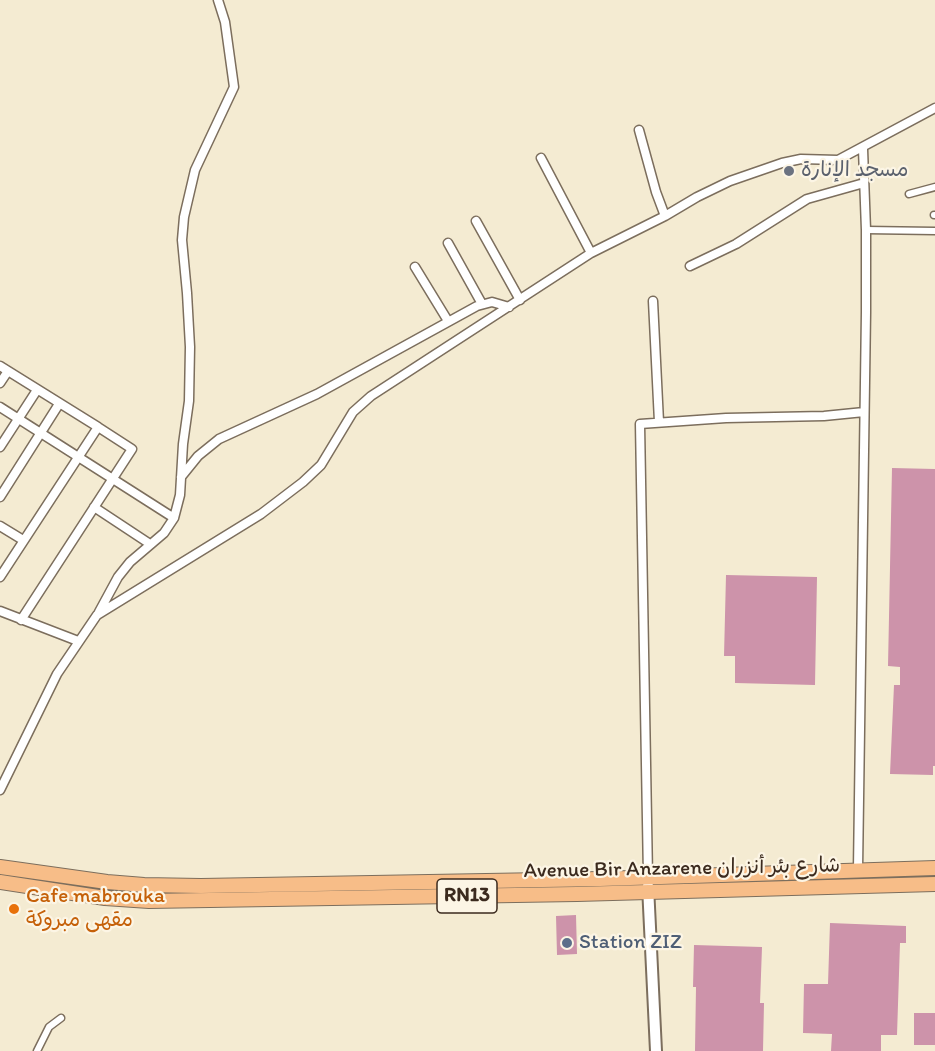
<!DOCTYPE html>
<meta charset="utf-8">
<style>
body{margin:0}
canvas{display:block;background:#f4ebd2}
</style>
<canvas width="935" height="1051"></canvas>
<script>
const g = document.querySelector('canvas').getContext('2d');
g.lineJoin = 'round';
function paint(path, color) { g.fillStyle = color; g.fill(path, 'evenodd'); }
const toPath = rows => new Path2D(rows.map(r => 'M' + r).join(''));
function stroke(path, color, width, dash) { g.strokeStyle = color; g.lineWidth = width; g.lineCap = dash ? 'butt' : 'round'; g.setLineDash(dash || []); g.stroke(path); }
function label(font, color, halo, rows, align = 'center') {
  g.font = font + ' Itim,"Playpen Sans Arabic",sans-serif'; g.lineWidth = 4.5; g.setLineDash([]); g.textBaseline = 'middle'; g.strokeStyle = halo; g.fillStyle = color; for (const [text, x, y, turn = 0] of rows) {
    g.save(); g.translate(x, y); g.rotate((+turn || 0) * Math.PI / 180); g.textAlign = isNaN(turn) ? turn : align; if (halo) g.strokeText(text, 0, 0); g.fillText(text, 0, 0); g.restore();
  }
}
paint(toPath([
 [892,468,935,469,935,766,933,766,933,775,890,774,894,685,900,685,900,667,888,666],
 [726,575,817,577,815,685,735,683,735,656,724,656],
 [576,915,577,954,557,955,556,916],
 [830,923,906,926,906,943,900,943,897,1035,881,1035,881,1051,831,1051,832,1034,803,1033,804,984,828,984],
 [694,945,762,947,760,1003,764,1003,763,1051,695,1051,696,987,693,987],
 [914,1013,935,1013,935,1045,914,1045]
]), '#cd93aa');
const pedestrian = toPath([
 [909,194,935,187],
 [934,215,935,215],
 [866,230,935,231],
 [37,1051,49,1027,61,1018]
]);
const minor = toPath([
 [639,130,656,192,665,216],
 [541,158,591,253],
 [476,221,520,300],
 [448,243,482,304],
 [690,266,736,244,807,199,864,183],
 [415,267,448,321],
 [653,301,659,422],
 [0,366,98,427],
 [0,383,8,371],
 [0,407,174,518],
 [0,447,37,390],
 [181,477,198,456,219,439,317,394,477,306,492,302,509,307],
 [0,497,59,404],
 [94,507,150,544],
 [0,526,23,540],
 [0,577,98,427,132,449,21,620],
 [0,611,78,641],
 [99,612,118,577,130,562,164,533,174,518,180,495,183,444,189,401,190,347,187,293,182,240,184,217,195,170,234,87,225,22,218,0],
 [0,790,57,674,97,615,261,514,303,482,321,465,353,412,371,396,591,253,665,216,697,197,730,181,782,163,801,159,838,160,935,108],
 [858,869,866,312,866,230,863,149],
 [648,877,640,424,726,418,824,416,864,412]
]);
const tertiary = toPath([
 [648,886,656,1051]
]);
const primary = toPath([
 [0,867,107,882,144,885,201,886,600,879,935,868],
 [0,882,105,898,149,901,577,894,935,884]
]);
stroke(pedestrian, '#7c6e5d', 9);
stroke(minor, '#7c6e5d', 11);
stroke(tertiary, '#7c6e5d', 14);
stroke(primary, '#7c6e5d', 16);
stroke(pedestrian, '#fff', 6);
stroke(minor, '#fff', 8);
stroke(tertiary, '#fff', 10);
stroke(primary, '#f7bd88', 14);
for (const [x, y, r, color] of [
 [789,171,6,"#6b7280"],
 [14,909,6,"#e8710a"],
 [567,943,6,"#5c6f8a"]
]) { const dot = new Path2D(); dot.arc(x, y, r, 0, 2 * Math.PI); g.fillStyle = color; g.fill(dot); stroke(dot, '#fcf5e5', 2); }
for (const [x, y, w] of [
 [467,896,60]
]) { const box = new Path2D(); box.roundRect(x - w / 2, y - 17, w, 34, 4.5); g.fillStyle = '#fcf5e5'; g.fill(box); stroke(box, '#3b2a1e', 1.5); }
label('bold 20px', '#3b2a1e', null, [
 ["RN13",467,896]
]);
label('21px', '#5b616d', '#fcf5e5', [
 ["مسجد الإنارة",801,171]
], 'left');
label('21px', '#3b2a1e', '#fcf5e5', [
 ["Avenue Bir Anzarene شارع بئر أنزران",682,869,-1]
]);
label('21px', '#c56008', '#fcf5e5', [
 ["Cafe mabrouka",26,897],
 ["مقهى مبروكة",26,921]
], 'left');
label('21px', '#4e5e75', '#fcf5e5', [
 ["Station ZIZ",579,943]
], 'left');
</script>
